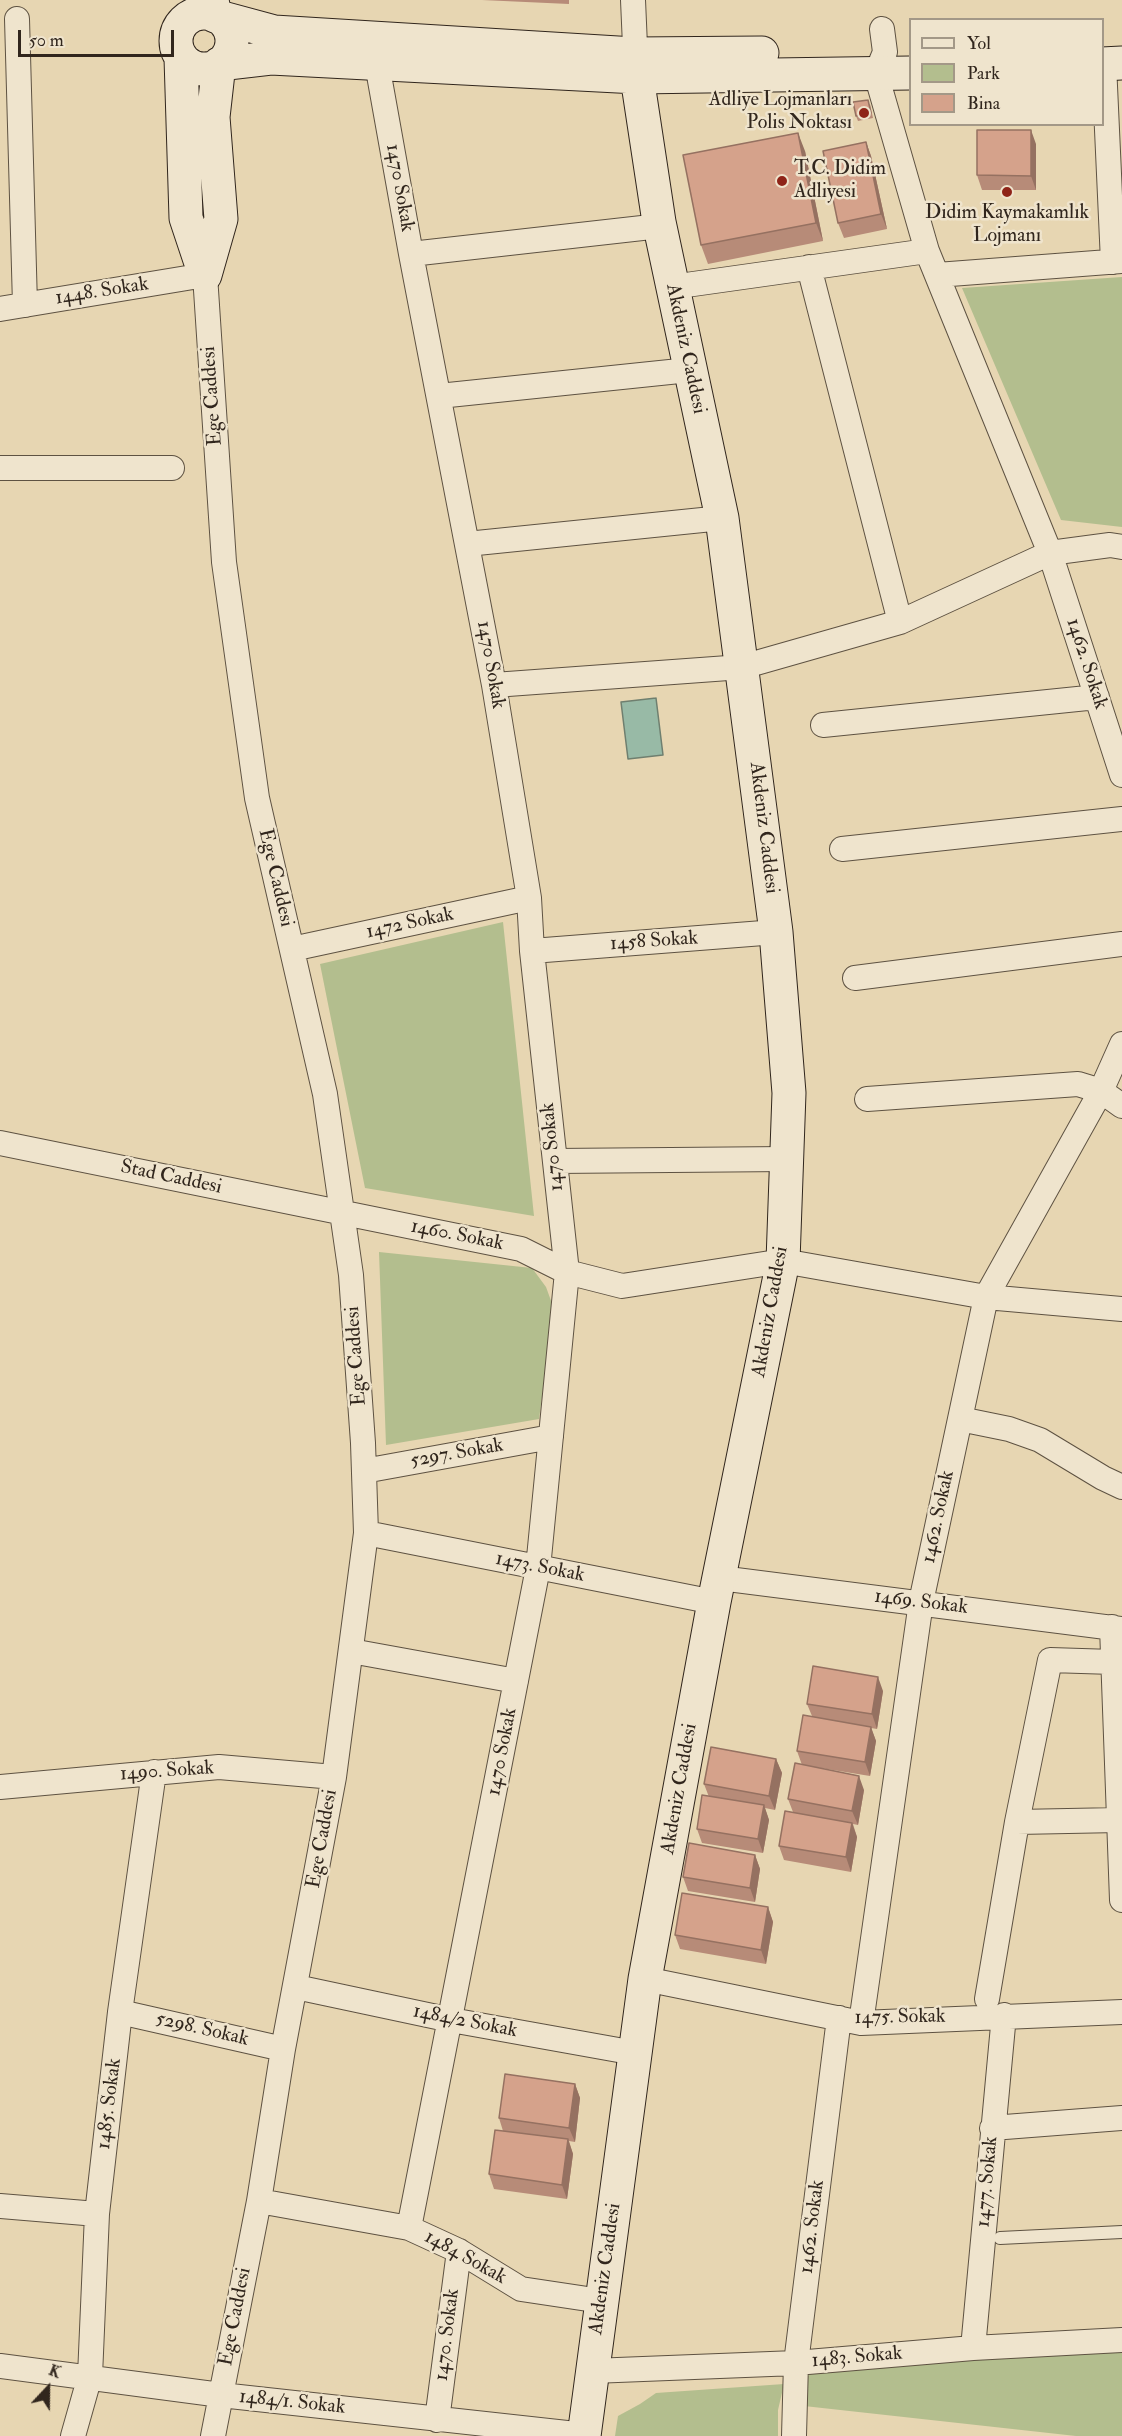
<!DOCTYPE html>
<meta charset="utf-8">
<style>
body{margin:0}
#map{position:relative;width:1122px;height:2436px;overflow:hidden;background:#e7d6b2;font-family:"IM FELL Double Pica",serif}
canvas{display:block}
.legend{position:absolute;left:909px;top:18px;width:195px;height:108px;box-sizing:border-box;background:#efe4cd;border:2px solid #a39887;margin:0;padding:8px 10px;list-style:none;font-size:18px;color:#31261d}
.legend li{display:flex;align-items:center;gap:12px;height:30px}
.legend b{width:30px;border:2px solid #a39887}
.north{position:absolute;left:18px;top:2358px;width:60px;height:60px;-webkit-text-stroke:4px #efe4cd;paint-order:stroke;rotate:22deg;font-size:16px;font-weight:700;line-height:24px;text-align:center;color:#31261d}
.north::after{content:'';display:block;margin:auto;width:21px;height:27px;background:#31261d;clip-path:polygon(50% 0,100% 100%,50% 72%,0 100%)}
.scale{position:absolute;left:18px;top:30px;width:156px;height:27px;box-sizing:border-box;border:3px solid #31261d;border-top:0;padding-left:8px;font-size:18px;line-height:21px;white-space:nowrap;color:#31261d;-webkit-text-stroke:4px #efe4cd;paint-order:stroke}
</style>
<div id="map">
<canvas width="1122" height="2436"></canvas>
<ul class="legend">
<li><b style="height:8px;background:#efe4cd"></b>Yol</li>
<li><b style="height:16px;background:#b3be8e"></b>Park</li>
<li><b style="height:16px;background:#d5a28b"></b>Bina</li>
</ul>
<div class="north">K</div>
<div class="scale">50 m</div>
</div>
<script>
const g = document.querySelector('canvas').getContext('2d');
g.lineJoin = 'round';
function paint(path, color) { g.fillStyle = color; g.fill(path, 'evenodd'); }
const toPath = rows => new Path2D(rows.map(r => 'M' + r).join(''));
function stroke(path, color, width, dash) { g.strokeStyle = color; g.lineWidth = width; g.lineCap = dash ? 'butt' : 'round'; g.setLineDash(dash || []); g.stroke(path); }
function label(font, color, halo, rows, align = 'center') {
  g.font = font + ' "IM FELL Double Pica",serif'; g.lineWidth = 5; g.setLineDash([]); g.textBaseline = 'middle'; g.strokeStyle = halo; g.fillStyle = color; for (const [text, x, y, turn = 0] of rows) {
    g.save(); g.translate(x, y); g.rotate((+turn || 0) * Math.PI / 180); g.textAlign = isNaN(turn) ? turn : align; if (halo) g.strokeText(text, 0, 0); g.fillText(text, 0, 0); g.restore();
  }
}
paint(toPath([
 [1122,277,1122,527,1061,520,962,288],
 [503,922,534,1216,365,1188,320,964],
 [379,1252,532,1268,546,1287,554,1309,539,1419,386,1445],
 [1122,2340,1122,2436,1076,2436,795,2405,796,2363],
 [784,2384,778,2410,778,2436,615,2436,618,2416,640,2404,656,2393]
]), '#b3be8e');
const water = toPath([
 [656,698,663,755,628,759,621,702,656,698]
]);
paint(water, '#98baa6');
stroke(water, '#6f7f6f', 1.5);
const lane = toPath([
 [1000,2238,1122,2232]
]);
const street = toPath([
 [633,0,636,69],
 [17,19,25,305],
 [882,29,885,52,876,74,927,251,1050,553,1122,775],
 [377,64,411,254,494,685,529,898,532,951,567,1272],
 [1104,64,1113,262],
 [411,254,660,226],
 [809,267,900,622],
 [937,275,1122,261],
 [672,287,927,251],
 [0,309,205,275,224,562,257,798,325,1094,351,1275,363,1443,366,1533,334,1777,283,2049,259,2201,213,2436],
 [439,396,689,370],
 [0,468,172,468],
 [467,544,722,518],
 [494,685,742,667,900,622,1050,553,1110,545,1122,547],
 [823,725,1097,697],
 [842,849,1122,819],
 [292,949,529,898],
 [532,951,776,932],
 [855,978,1122,944],
 [867,1099,1078,1084,1101,1091,1122,1106],
 [0,1143,521,1249,567,1272],
 [555,1161,787,1159],
 [960,1419,1009,1429,1040,1440,1103,1478,1122,1487],
 [364,1471,551,1437],
 [366,1533,714,1602],
 [720,1578,1122,1629],
 [1112,1627,1122,1900],
 [351,1651,516,1681],
 [0,1787,219,1767,334,1777],
 [1017,1822,1119,1820],
 [645,1979,861,2023,1122,2012],
 [296,1987,451,2020,635,2053],
 [987,1999,1017,1822,1050,1660,1113,1662],
 [120,2012,283,2049],
 [861,2023,921,1602,986,1297,1101,1091,1122,1044],
 [992,2128,1122,2118],
 [259,2201,409,2228,459,2251,521,2289,601,2301],
 [0,2206,97,2214],
 [409,2228,538,1568,567,1272,622,1286,783,1261,986,1297,1122,1309],
 [973,2348,1004,2015],
 [0,2366,221,2395,585,2435],
 [592,2371,796,2363,973,2348,1122,2340],
 [437,2420,459,2251],
 [73,2436,90,2376,97,2214,120,2012,154,1772],
 [794,2436,796,2363,839,2018]
]);
const secondary = toPath([
 [212,0,215,16,274,32,634,54,762,53],
 '176 41a28 28 0 1 1 56 0a28 28 0 1 1-56 0Z',
 [181,58,186,218,205,275],
 [1102,64,1122,63],
 [205,275,221,219,213,117,219,64,271,58,637,77,910,73],
 [584,2436,645,1979,714,1602,783,1261,789,1093,776,932,722,518,659,222,637,77]
]);
stroke(lane, '#5e5242', 14);
stroke(street, '#5e5242', 26);
stroke(secondary, '#31261d', 35);
stroke(lane, '#efe4cd', 12);
stroke(street, '#efe4cd', 24);
stroke(secondary, '#efe4cd', 33);
paint(toPath([
 [482,0,569,0,569,4],
 [870,104,873,118,858,121,856,116],
 [866,142,871,156,887,229,844,238,838,223],
 [1036,144,1036,190,982,190,977,175],
 [805,151,823,241,708,264,701,245],
 [883,1691,877,1729,871,1728,876,1741,870,1776,802,1765,797,1751,812,1716,807,1704],
 [776,1759,782,1773,775,1810,765,1808,769,1820,763,1853,702,1843,697,1829,709,1797,704,1784],
 [864,1790,858,1825,853,1824,857,1837,851,1872,784,1860,779,1846,793,1812,788,1799],
 [755,1855,760,1869,755,1902,688,1891,683,1877],
 [768,1907,773,1922,766,1964,680,1949,675,1935],
 [575,2084,580,2098,575,2142,569,2141,573,2154,567,2199,494,2189,489,2174,503,2131,499,2118]
]), '#b78b78');
paint(toPath([
 [1031,130,1036,144,1036,190,1031,176],
 [798,133,805,151,823,241,816,223],
 [866,142,871,156,887,229,881,214],
 [878,1677,883,1691,877,1729,872,1714],
 [871,1727,876,1741,870,1776,865,1762],
 [776,1759,782,1773,775,1810,769,1796],
 [859,1776,864,1790,858,1825,852,1811],
 [764,1805,769,1820,763,1853,758,1839],
 [852,1823,857,1837,851,1872,846,1857],
 [755,1855,760,1869,755,1902,750,1888],
 [768,1907,773,1922,766,1964,761,1950],
 [575,2084,580,2098,575,2142,569,2128],
 [568,2139,573,2154,567,2199,562,2185]
]), '#957161');
const building = toPath([
 [868,100,871,113,856,116,853,102,868,100],
 [977,130,1031,130,1031,176,977,175,977,130],
 [798,133,816,223,701,245,683,155,798,133],
 [866,142,881,214,838,223,823,151,866,142],
 [813,1666,878,1677,872,1714,807,1704,813,1666],
 [803,1715,871,1727,865,1762,797,1751,803,1715],
 [711,1747,776,1759,769,1796,704,1784,711,1747],
 [795,1763,859,1776,852,1811,788,1799,795,1763],
 [702,1795,764,1805,758,1839,697,1829,702,1795],
 [785,1811,852,1823,846,1857,779,1846,785,1811],
 [689,1843,755,1855,750,1888,683,1877,689,1843],
 [682,1893,768,1907,761,1950,675,1935,682,1893],
 [505,2074,575,2084,569,2128,499,2118,505,2074],
 [495,2130,568,2139,562,2185,489,2174,495,2130]
]);
paint(building, '#d5a28b');
stroke(building, '#957161', 1.5);
for (const [x, y, r, color] of [
 [864,113,6,"#8f2418"],
 [782,181,6,"#8f2418"],
 [1007,192,6,"#8f2418"]
]) { const dot = new Path2D(); dot.arc(x, y, r, 0, 2 * Math.PI); g.fillStyle = color; g.fill(dot); stroke(dot, '#efe4cd', 2); }
label('20px', '#31261d', '#efe4cd', [
 ["Adliye Lojmanları",852,101],
 ["Polis Noktası",852,124],
 ["T.C. Didim",794,170,"left"],
 ["Adliyesi",794,193,"left"],
 ["Didim Kaymakamlık",1007,214,"center"],
 ["Lojmanı",1007,237,"center"]
], 'right');
label('20px', '#31261d', '#efe4cd', [
 ["1470 Sokak",399,188,80],
 ["1448. Sokak",102,292,-9],
 ["Akdeniz Caddesi",685,349,78],
 ["Ege Caddesi",213,396,-94],
 ["1462. Sokak",1086,664,72],
 ["1470 Sokak",490,665,80],
 ["Akdeniz Caddesi",763,828,83],
 ["Ege Caddesi",275,878,77],
 ["1472 Sokak",410,924,-12],
 ["1458 Sokak",654,942,-4],
 ["1470 Sokak",553,1147,-96],
 ["Stad Caddesi",171,1178,12],
 ["1460. Sokak",457,1236,11],
 ["Akdeniz Caddesi",771,1312,-80],
 ["Ege Caddesi",357,1356,-94],
 ["5297. Sokak",457,1454,-10],
 ["1462. Sokak",939,1517,-78],
 ["1473. Sokak",540,1568,11],
 ["1469. Sokak",921,1603,7],
 ["1470 Sokak",503,1752,-79],
 ["1490. Sokak",167,1772,-4],
 ["Akdeniz Caddesi",680,1789,-80],
 ["Ege Caddesi",323,1839,-80],
 ["1475. Sokak",900,2018,-1],
 ["1484/2 Sokak",465,2022,11],
 ["5298. Sokak",202,2030,13],
 ["1485. Sokak",110,2104,-83],
 ["1477. Sokak",988,2182,-85],
 ["1462. Sokak",813,2227,-83],
 ["1484 Sokak",465,2258,29],
 ["Akdeniz Caddesi",606,2269,-82],
 ["Ege Caddesi",236,2317,-79],
 ["1470. Sokak",448,2335,-83],
 ["1483. Sokak",857,2358,-5],
 ["1484/1. Sokak",292,2403,6]
]);
</script>
